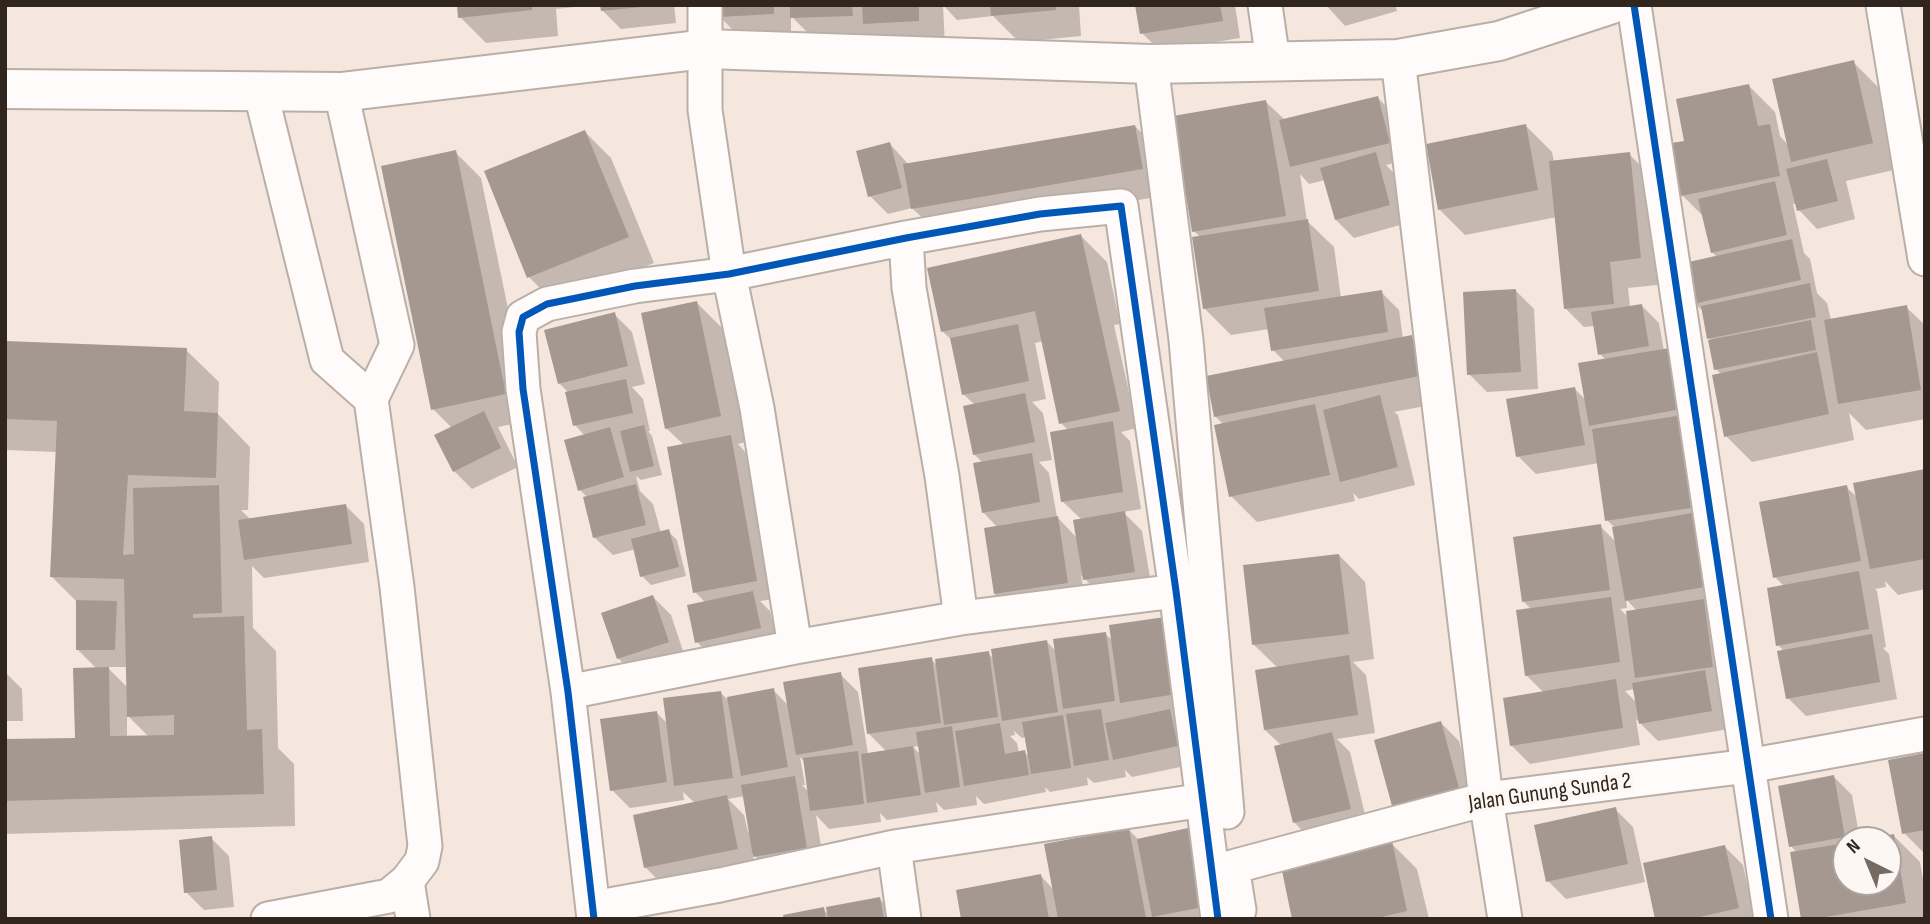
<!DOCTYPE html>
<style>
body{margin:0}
#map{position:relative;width:1930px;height:924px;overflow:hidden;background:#f5e7de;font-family:"Sofia Sans Condensed",sans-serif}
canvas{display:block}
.frame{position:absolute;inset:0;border:7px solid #31261e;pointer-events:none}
.north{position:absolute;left:1832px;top:826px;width:70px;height:70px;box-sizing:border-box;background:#fdf7f3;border:2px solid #aba39e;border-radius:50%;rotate:317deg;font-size:19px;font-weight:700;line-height:28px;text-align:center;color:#31261e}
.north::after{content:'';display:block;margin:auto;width:24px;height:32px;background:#766a61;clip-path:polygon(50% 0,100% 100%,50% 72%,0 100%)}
</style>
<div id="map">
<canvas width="1930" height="924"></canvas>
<div class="frame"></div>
<div class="north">N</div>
</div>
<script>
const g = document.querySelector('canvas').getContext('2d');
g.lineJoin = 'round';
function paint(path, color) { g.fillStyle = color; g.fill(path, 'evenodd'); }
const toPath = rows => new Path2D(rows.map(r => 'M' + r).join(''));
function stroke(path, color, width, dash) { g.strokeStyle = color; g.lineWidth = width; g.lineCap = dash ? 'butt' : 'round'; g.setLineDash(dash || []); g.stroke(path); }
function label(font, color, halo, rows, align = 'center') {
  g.font = font + ' "Sofia Sans Condensed",sans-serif'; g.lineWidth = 7; g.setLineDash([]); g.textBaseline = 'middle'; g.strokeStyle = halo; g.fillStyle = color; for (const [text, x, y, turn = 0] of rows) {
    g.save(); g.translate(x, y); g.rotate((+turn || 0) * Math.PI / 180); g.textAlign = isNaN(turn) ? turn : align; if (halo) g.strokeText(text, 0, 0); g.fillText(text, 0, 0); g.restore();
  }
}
paint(toPath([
 [459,5,593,5,556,9,558,36,486,43,460,17],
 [602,5,674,5,676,23,621,29,603,11],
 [720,5,943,5,945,47,818,43,791,16,791,31,738,35,720,17],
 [943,5,1079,5,1081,36,1019,42,993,16,957,20],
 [1137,5,1235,5,1240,38,1160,51,1142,33],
 [1326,5,1395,5,1397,11,1345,26],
 [1853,62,1879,88,1898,169,1846,181,1855,219,1817,229,1799,210,1797,204,1793,204,1804,253,1810,259,1817,293,1827,303,1831,320,1906,307,1925,325,1925,419,1866,430,1849,413,1854,440,1752,462,1726,436,1722,375,1716,369,1712,341,1709,338,1704,312,1694,303,1718,258,1712,252,1704,217,1682,195,1686,142,1749,86,1775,112,1780,136,1788,145],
 [1378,98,1396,116,1407,160,1386,165,1393,172,1407,223,1354,238,1336,220,1325,180,1309,184,1300,174,1307,221,1334,247,1341,298,1381,292,1399,310,1403,339,1411,337,1438,363,1445,402,1394,412,1398,415,1415,485,1359,499,1353,493,1355,501,1257,522,1231,496,1224,425,1215,416,1285,362,1273,350,1269,329,1231,335,1205,309,1200,237,1194,231,1266,102,1285,120],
 [1135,126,1161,153,1168,195,939,234,912,208,888,214,870,196,890,144,909,165],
 [1526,126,1552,152,1554,162,1629,154,1655,180,1666,284,1628,288,1630,307,1641,305,1659,323,1664,351,1681,348,1707,374,1717,433,1702,436,1730,684,1718,686,1722,690,1729,729,1658,741,1636,719,1640,745,1530,764,1512,746,1544,693,1526,675,1532,610,1524,602,1600,526,1616,542,1614,527,1607,520,1599,463,1536,474,1518,456,1574,388,1586,400,1606,360,1600,354,1595,326,1584,327,1566,309,1557,217,1465,235,1439,209],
 [1626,599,1637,611,1628,617,1620,609,1627,608],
 [1635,689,1637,703,1625,691],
 [585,132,611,158,654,263,555,303,529,277],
 [455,152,481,178,531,420,498,427,518,467,472,489,454,471,452,428,433,409],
 [1081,236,1107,262,1120,324,1114,325,1137,428,1121,432,1130,441,1141,509,1123,512,1142,531,1152,589,1103,597,1081,575,1085,601,1013,612,995,594,998,528,983,512,983,463,974,454,975,405,963,394,953,341,943,332],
 [1043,341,1061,423,1068,430,1062,501,1082,520,1078,539,1057,517,1049,473,1039,462,1052,460,1043,413,1032,402,1046,399,1035,343],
 [1516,291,1534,309,1538,389,1487,392,1469,374],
 [697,303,723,329,746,442,738,444,748,455,774,599,760,601,770,611,778,646,715,660,697,642,706,603,695,592,684,445,666,428],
 [614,314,632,332,645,384,632,387,643,399,650,431,648,431,652,436,662,475,641,480,636,476,640,491,653,504,661,533,668,531,677,540,686,576,651,585,642,576,636,549,613,555,594,537,588,498,580,490,585,436,575,425,569,393,559,383],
 [5,343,186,350,219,382,218,414,250,447,248,510,241,510,251,520,346,506,364,524,369,562,264,578,252,566,253,628,276,651,278,748,294,764,295,826,5,834,5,741,76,739,97,669,77,649,78,603,51,576,57,452,5,450],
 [107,667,127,667,128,688],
 [127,715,149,737,127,738],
 [1925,471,1925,589,1898,595,1885,581,1886,587,1875,589,1877,591,1886,647,1883,648,1889,654,1897,699,1806,716,1788,698,1785,652,1778,645,1784,586,1775,577,1846,487,1858,498],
 [1339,555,1365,582,1374,659,1353,662,1366,675,1375,733,1337,739,1350,752,1368,827,1312,841,1294,822,1282,746,1265,730,1278,668,1254,645],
 [653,597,671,615,686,660,636,676,618,658],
 [1105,634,1200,711,1174,715,1188,729,1195,764,1132,777,1125,770,1126,777,1094,783,1087,777,1088,785,1050,792,1045,787,1046,792,984,804,976,796,977,805,944,810,936,802,938,812,887,820,880,813,881,822,829,829,816,815,824,865,773,874,752,853,755,867,664,886,646,868,695,803,683,792,684,800,630,808,612,790,656,712,668,724,721,693,727,699,773,690,789,706,840,674,858,692,868,754,886,751,868,733,931,659,937,665,988,653,995,660,1047,642,1057,652],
 [1014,731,1022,738,1026,737,1030,757,1024,752,1019,753,1017,743,1010,736,1015,735],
 [920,746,922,756,913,747],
 [800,757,805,762,809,792,802,785,805,785],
 [745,796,751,831,748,832,744,815,728,799],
 [5,672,22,689,23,721,5,721],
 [1441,723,1459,741,1476,805,1411,824,1393,806],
 [1925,754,1925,854,1904,833],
 [1834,777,1852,795,1860,840,1846,840,1846,882,1888,882,1888,840,1871,840,1894,836,1920,862,1925,891,1925,919,1803,919,1797,853,1791,846],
 [1615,809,1633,827,1645,882,1566,899,1548,881],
 [1129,830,1139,840,1188,830,1206,848,1219,919,963,919,1041,876,1054,890],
 [211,838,229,856,234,907,204,910,186,892],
 [1391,843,1417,869,1429,919,1294,919],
 [1725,847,1743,865,1754,916,1756,919,1657,919],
 [879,898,898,919,785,919,823,909,829,915]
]), '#0003');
paint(toPath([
 [457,5,532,5,532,10,458,18],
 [600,5,642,5,642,7,601,11],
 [718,5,774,5,774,14,719,17],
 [790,5,852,5,853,16,790,18],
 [862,5,919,5,919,21,863,24],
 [990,5,1056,5,1056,10,991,16],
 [1135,5,1220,5,1223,21,1140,34],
 [1854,60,1873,143,1791,162,1772,79],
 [1749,84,1758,126,1770,124,1780,176,1681,196,1671,143,1684,141,1676,99],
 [1378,96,1390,143,1290,167,1279,120],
 [1266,100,1286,216,1192,232,1173,116],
 [1526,124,1538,190,1438,210,1426,144],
 [1135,125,1143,169,911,209,903,164],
 [585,130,629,237,527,278,484,171],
 [890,142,902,188,868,197,856,151],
 [456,150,506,394,431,410,381,166],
 [1376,152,1390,205,1335,220,1320,168],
 [1630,152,1641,258,1610,262,1614,304,1564,309,1549,161],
 [1827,159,1838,201,1797,211,1786,169],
 [1775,181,1787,235,1711,253,1698,199],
 [1308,219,1319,291,1203,309,1192,237],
 [1081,234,1120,411,1059,424,1035,311,941,332,927,268],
 [1792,239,1801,280,1693,304,1684,263],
 [1810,283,1816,317,1707,339,1701,306],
 [1516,289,1521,372,1467,375,1463,292],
 [1382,290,1388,332,1271,351,1264,308],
 [697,301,721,416,665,429,641,313],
 [1642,304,1649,346,1598,355,1591,312],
 [1907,305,1921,390,1838,404,1824,320],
 [615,312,628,366,558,384,544,330],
 [1811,320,1816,350,1714,370,1708,340],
 [1018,324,1029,381,962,395,950,338],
 [1412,335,1420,376,1214,417,1206,376],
 [5,341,187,348,184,411,218,413,216,478,128,475,123,555,134,554,133,488,219,485,222,613,193,614,193,618,244,616,247,730,262,729,264,794,5,801,5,739,75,738,73,668,109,667,110,736,174,735,174,715,127,717,124,579,50,577,57,421,5,419],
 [1682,346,1692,407,1589,426,1578,363],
 [1817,352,1829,414,1724,437,1712,375],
 [626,379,633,413,573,426,565,392],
 [1575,387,1585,445,1516,457,1506,399],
 [1025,393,1035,442,973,455,963,406],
 [1380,395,1398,467,1340,482,1323,410],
 [1315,404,1330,475,1229,497,1214,425],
 [484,411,501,448,453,472,434,435],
 [1683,415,1697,507,1605,521,1592,429],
 [1113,421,1123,492,1061,502,1050,432],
 [644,425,654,466,630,472,620,431],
 [610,427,624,477,578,491,564,440],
 [731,435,757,581,693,593,667,447],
 [1032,453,1040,502,982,513,973,463],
 [1925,469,1925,559,1870,569,1853,483],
 [636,484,646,525,593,538,583,497],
 [1847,485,1861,561,1773,578,1759,502],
 [346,504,352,544,244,560,238,520],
 [1125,511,1135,572,1083,580,1073,520],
 [1692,513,1705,587,1625,601,1612,527],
 [1058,516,1068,583,994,594,984,528],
 [1601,524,1610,590,1522,602,1513,537],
 [669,529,679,567,640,577,631,539],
 [1339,554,1349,634,1252,645,1243,565],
 [1859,571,1869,629,1776,646,1767,588],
 [753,591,761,628,695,643,687,605],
 [653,595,669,642,617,659,601,613],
 [1611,597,1620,662,1525,676,1516,610],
 [1704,599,1713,667,1635,678,1626,611],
 [76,600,117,601,115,650,76,650],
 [1172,616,1183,693,1120,703,1109,625],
 [1106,632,1115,701,1063,709,1053,639],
 [1872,634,1880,682,1786,699,1777,651],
 [1047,640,1058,712,1002,721,991,649],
 [989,651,998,717,944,725,935,659],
 [1349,655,1358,715,1264,730,1255,670],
 [932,657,941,723,867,734,858,668],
 [1705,670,1712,711,1639,724,1632,683],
 [841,672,853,745,796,755,783,682],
 [1616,679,1623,728,1510,746,1503,698],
 [774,688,788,767,741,776,727,697],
 [721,691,733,778,674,786,663,698],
 [1101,709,1109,760,1074,766,1066,714],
 [1170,709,1178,746,1113,760,1105,723],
 [657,711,667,782,610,791,600,719],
 [1063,715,1071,768,1031,774,1022,722],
 [1441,721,1459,788,1392,806,1374,740],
 [1000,723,1005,754,1025,750,1029,775,964,786,955,731],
 [952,726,960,787,925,793,916,732],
 [1332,732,1351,809,1293,823,1274,746],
 [913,746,921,795,867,803,861,754],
 [858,751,864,804,810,811,803,758],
 [1925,753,1925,830,1902,834,1888,760],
 [1834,775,1845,837,1789,847,1778,786],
 [795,776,807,848,753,857,741,785],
 [727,795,738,849,644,868,633,815],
 [1616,807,1628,864,1546,882,1534,825],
 [1129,828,1146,918,1058,919,1044,844],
 [1188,828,1203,907,1152,917,1137,839],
 [1894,834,1906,903,1814,919,1801,919,1790,852,1846,843,1846,882,1888,882,1888,840,1869,839],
 [212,836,217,890,184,893,179,840],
 [1392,841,1407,911,1373,919,1292,919,1281,866],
 [1725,845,1739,908,1691,919,1655,919,1643,863],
 [1041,874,1049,919,961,919,956,890],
 [880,897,884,919,828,919,826,907],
 [824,907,826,919,784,919,783,915]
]), '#a49891');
const street = toPath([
 [705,5,705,110,729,274,757,408,795,647],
 [1265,5,1273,61],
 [1634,5,1771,919],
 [1883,5,1925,259],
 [1398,59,1486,799,1505,919],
 [1151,64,1186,340,1227,812],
 [260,90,327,360,371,399],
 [906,238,909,288,942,476,961,618],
 [568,692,795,647,961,618,1176,591],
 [894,847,904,919],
 [407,881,413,919],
 [593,908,720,885,894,847,1204,800],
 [1239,910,1232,867,1486,799,1748,766,1925,734],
 [268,919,389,896,407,881,422,861,425,846,397,587,371,399,397,345,341,92],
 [594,919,568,692,523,389,519,332,523,317,547,304,635,286,729,274,906,238,1040,214,1121,206,1176,591,1218,919]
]);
const primary = toPath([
 [5,89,341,92,706,49,1151,64,1398,59,1499,41,1609,5]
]);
stroke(street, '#baafa7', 37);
stroke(primary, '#baafa7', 42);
stroke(street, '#fefbfa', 33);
stroke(primary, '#fefbfa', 38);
stroke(toPath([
 [1634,5,1771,919],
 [594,919,568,692,523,389,519,332,523,317,547,304,635,286,729,274,906,238,1040,214,1121,206,1176,591,1218,919]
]), '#0057b8', 7);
label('23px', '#31261e', '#fdf7f3', [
 ["Jalan Gunung Sunda 2",1550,793,-8]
]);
</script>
